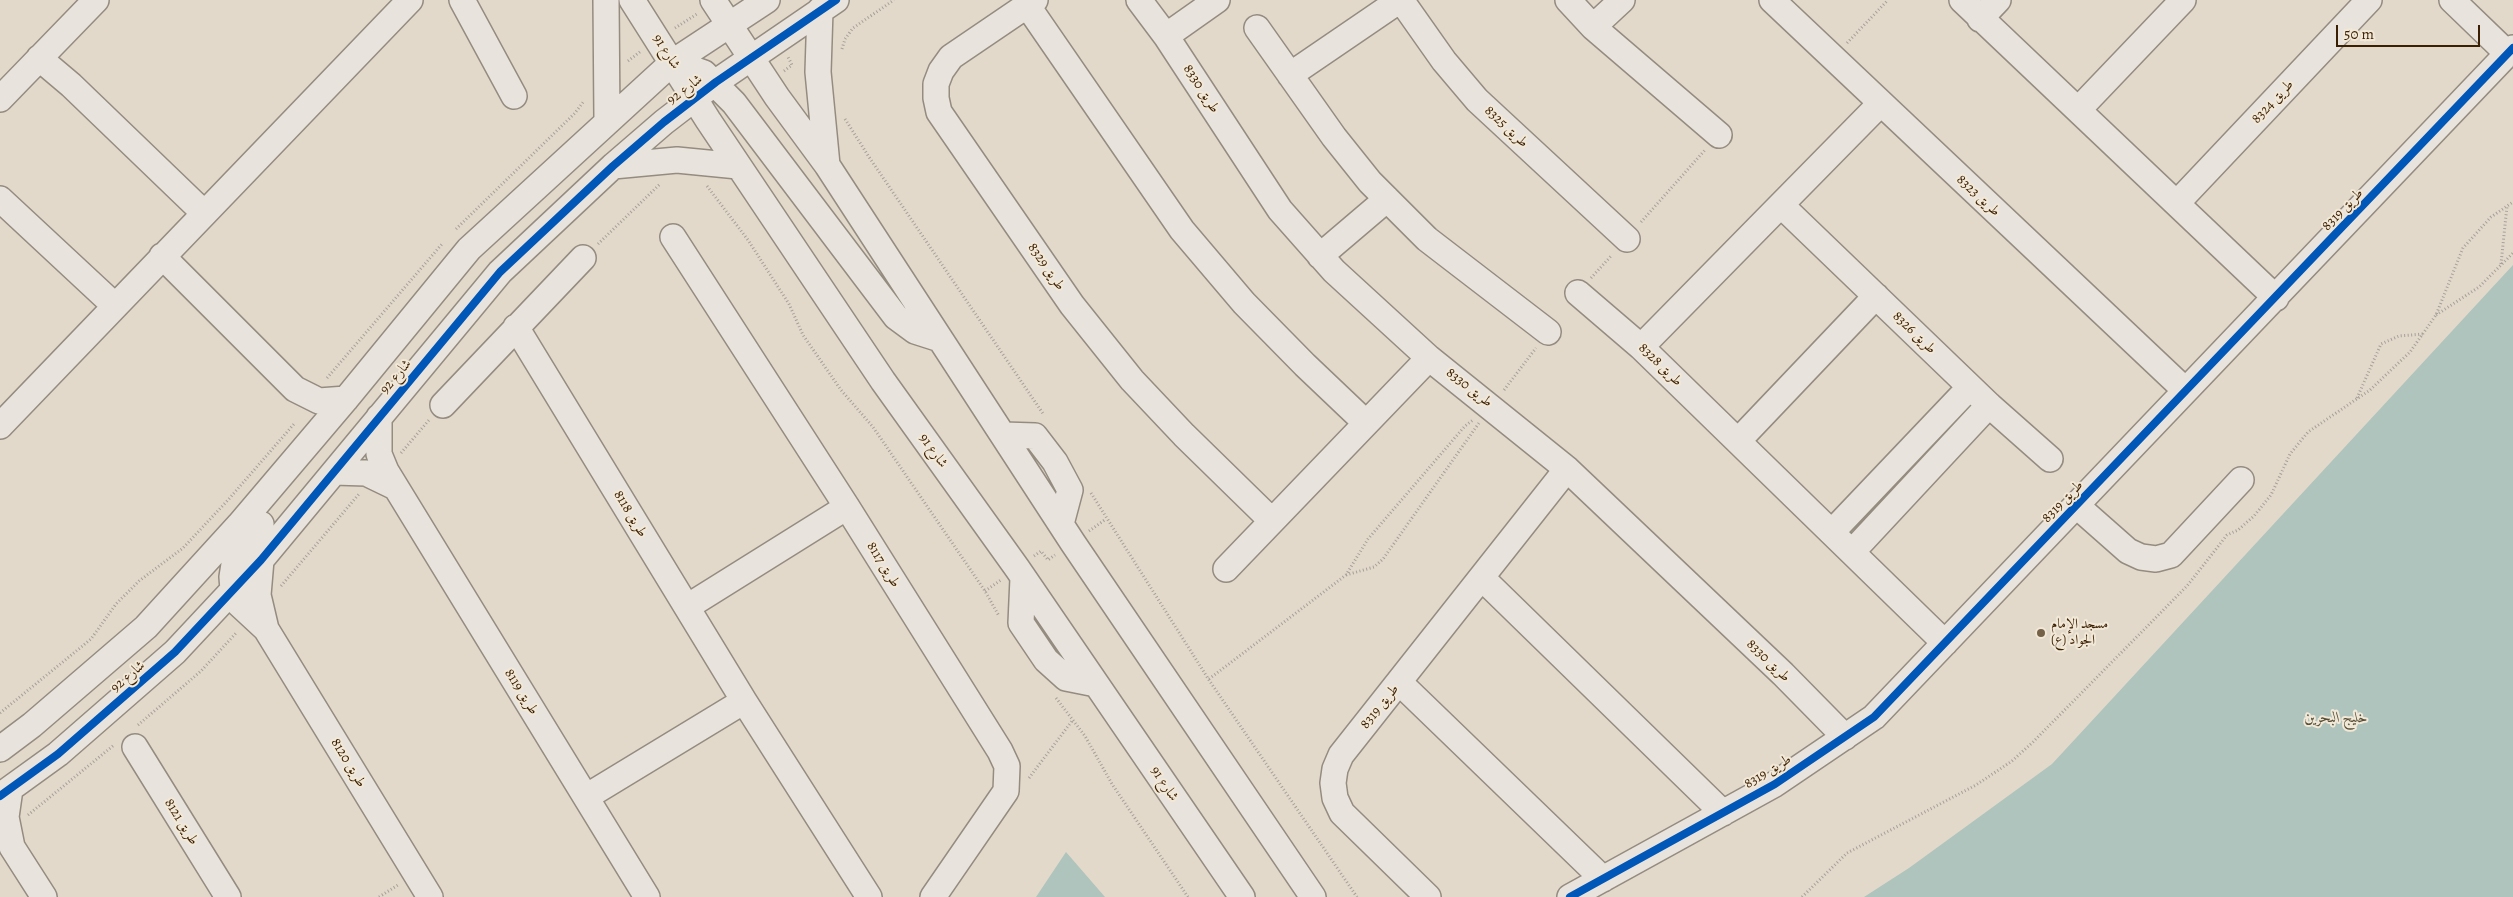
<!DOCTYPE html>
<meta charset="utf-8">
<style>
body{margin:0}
#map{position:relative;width:2513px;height:897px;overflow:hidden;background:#e2d9cb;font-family:Alegreya,serif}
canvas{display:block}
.scale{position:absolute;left:2336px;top:25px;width:144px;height:22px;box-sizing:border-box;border:2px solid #3b1f02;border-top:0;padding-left:6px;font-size:15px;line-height:18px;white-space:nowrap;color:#3b1f02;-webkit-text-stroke:4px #f2e8d7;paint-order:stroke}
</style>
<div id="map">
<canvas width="2513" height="897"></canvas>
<div class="scale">50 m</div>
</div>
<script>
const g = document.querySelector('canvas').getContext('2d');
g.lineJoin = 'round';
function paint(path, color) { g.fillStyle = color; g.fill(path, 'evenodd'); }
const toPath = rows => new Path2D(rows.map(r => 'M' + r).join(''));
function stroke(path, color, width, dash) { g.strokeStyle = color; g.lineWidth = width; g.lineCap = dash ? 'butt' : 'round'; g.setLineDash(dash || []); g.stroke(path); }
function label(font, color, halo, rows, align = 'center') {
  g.font = font + ' Alegreya,Amiri,serif'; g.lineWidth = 4; g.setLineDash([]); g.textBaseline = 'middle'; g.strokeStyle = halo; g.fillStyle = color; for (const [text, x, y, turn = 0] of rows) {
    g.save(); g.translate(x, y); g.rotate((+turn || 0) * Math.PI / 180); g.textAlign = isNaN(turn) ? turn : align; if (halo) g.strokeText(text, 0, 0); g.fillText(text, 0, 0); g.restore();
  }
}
paint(toPath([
 [2513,265,2513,897,1864,897,1909,868,2052,764],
 [1066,852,1105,897,1036,897]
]), '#aec4bc');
const minor = toPath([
 [462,0,514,96],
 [606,0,607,120],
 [632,0,708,120,883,381,1017,568,1242,897],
 [713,0,777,97,827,165,1073,543,1313,897],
 [1035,0,951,57,941,71,936,84,936,98,939,112,1072,305,1132,380,1184,435,1272,521],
 [1139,0,1166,36,1280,210,1334,271,1429,358,1567,469,1783,674,1845,737],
 [1401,0,1444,61,1477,100,1627,239],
 [1568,0,1593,27,1719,135],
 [1772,0,2185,390],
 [1962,0,2276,298],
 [2452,0,2508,54],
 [1027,5,1182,230,1244,303,1305,365,1366,423],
 [820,10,818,72,827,165],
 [1980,19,1998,0],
 [1593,27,1622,0],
 [1257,28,1334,137,1370,182,1427,239,1548,332],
 [1166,36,1217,0],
 [39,58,71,85,204,213],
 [673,62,704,73,734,103,896,317,915,331,940,339],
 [1290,75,1400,0],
 [0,99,96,0],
 [2078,110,2183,0],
 [613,166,677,160,738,166],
 [0,199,114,305],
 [2177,203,2369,0],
 [1781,205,1989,405,2050,459],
 [673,237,847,507,1000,751,1007,766,1006,791,933,897],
 [162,256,295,389,319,401,346,399],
 [1320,256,1387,199],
 [1578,293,1641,347,1945,643],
 [516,327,744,701,869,897],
 [1641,347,1880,104],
 [443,405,583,258],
 [379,417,379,454,386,471,647,897],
 [0,426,410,0],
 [1003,435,1035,436,1055,462,1070,490,1061,524],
 [1738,441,1876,296],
 [334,472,366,473,395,487],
 [2077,506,2128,551,2141,557,2156,559,2171,555,2241,480],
 [261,524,235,558,232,577,233,590,239,604,266,629],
 [1832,532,1970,387],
 [1852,552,1989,405],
 [261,560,258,595,266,629,430,897],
 [1226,569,1429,358],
 [1023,578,1021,623,1046,660,1066,678,1096,684],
 [1482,578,1723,813],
 [687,607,847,507],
 [1399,682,1603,879],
 [135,747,228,897],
 [0,749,32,725,146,627,239,525,346,399,469,249,673,62,767,0],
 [10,789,6,817,12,847,44,897],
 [0,796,58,754,175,652,261,560,500,272,613,166,664,122,716,82,836,0],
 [586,797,744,701],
 [1428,897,1342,813,1335,798,1333,783,1335,769,1341,755,1567,469],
 [1570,897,1775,784,1874,717,2513,48]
]);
stroke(minor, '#958c80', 28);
stroke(toPath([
 [675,28,697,14],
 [1847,43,1888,0],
 [842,49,845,39,853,28,894,0],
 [628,61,641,51],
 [784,71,792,65,788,57],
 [845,119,869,157,1044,415],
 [707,186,748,240,789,304,803,335,841,390,873,427,985,591,999,616],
 [1641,222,1705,150],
 [456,229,575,113,584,101],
 [598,244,660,184],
 [2501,264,2507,206],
 [1591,278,1612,255],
 [2436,315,2479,287,2513,253],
 [327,378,442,244],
 [1504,390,1536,348],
 [2357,398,2381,344,2399,336,2423,334],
 [401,453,429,420],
 [1091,493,1209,680,1357,897],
 [1089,531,1106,519],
 [1034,556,1041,551,1048,560,1055,555],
 [1346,575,1374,567,1383,559,1479,423],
 [281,586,359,494],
 [985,591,1001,580],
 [1209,679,1346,575,1368,539,1465,426,1473,420],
 [1056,698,1085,736,1112,784,1188,897],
 [0,713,91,639,116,604,139,581,183,548,228,500,294,424],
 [138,725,201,671,237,632],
 [1029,778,1072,721],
 [28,815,114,745],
 [379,897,398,885],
 [1802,897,1847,853,1976,785,2012,761,2033,742,2187,586,2227,535,2238,530,2254,516,2271,495,2290,454,2308,432,2370,390,2410,352,2436,315,2463,248,2491,217,2513,202]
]), '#a6a098', 3, [1, 2.5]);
stroke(minor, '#e8e4dd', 25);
stroke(toPath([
 [0,796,58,754,175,652,261,560,500,272,613,166,664,122,716,82,836,0],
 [1570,897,1775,784,1874,717,2513,48]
]), '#0057b8', 8);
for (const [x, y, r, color] of [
 [2041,633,5,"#756048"]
]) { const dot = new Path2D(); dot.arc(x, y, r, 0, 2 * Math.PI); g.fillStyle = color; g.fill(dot); stroke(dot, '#f2e8d7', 2); }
label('14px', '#3b1f02', '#f2e8d7', [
 ["شارع 91",666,52,57],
 ["طريق 8330",1201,89,57],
 ["شارع 92",685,90,-37],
 ["طريق 8324",2273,102,-47],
 ["طريق 8325",1506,127,43],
 ["طريق 8323",1978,196,43],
 ["طريق 8319",2343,210,-46],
 ["طريق 8329",1046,267,55],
 ["طريق 8326",1914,333,44],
 ["طريق 8328",1660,365,44],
 ["شارع 92",396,377,-50],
 ["طريق 8330",1469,388,38],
 ["شارع 91",933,451,54],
 ["طريق 8319",2063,502,-46],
 ["طريق 8118",630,514,59],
 ["طريق 8117",883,565,58],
 ["طريق 8330",1768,661,44],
 ["شارع 92",128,677,-41],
 ["طريق 8119",521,692,58],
 ["طريق 8319",1380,707,-51],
 ["طريق 8120",348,763,59],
 ["طريق 8319",1768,772,-31],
 ["شارع 91",1164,784,56],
 ["طريق 8121",181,822,58]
]);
label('14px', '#3b1f02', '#f2e8d7', [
 ["مسجد الإمام",2051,625],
 ["الجواد (ع)",2051,641]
], 'left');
label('italic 15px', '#574e38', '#f2e8d7', [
 ["خليج البحرين",2336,718]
]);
</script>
